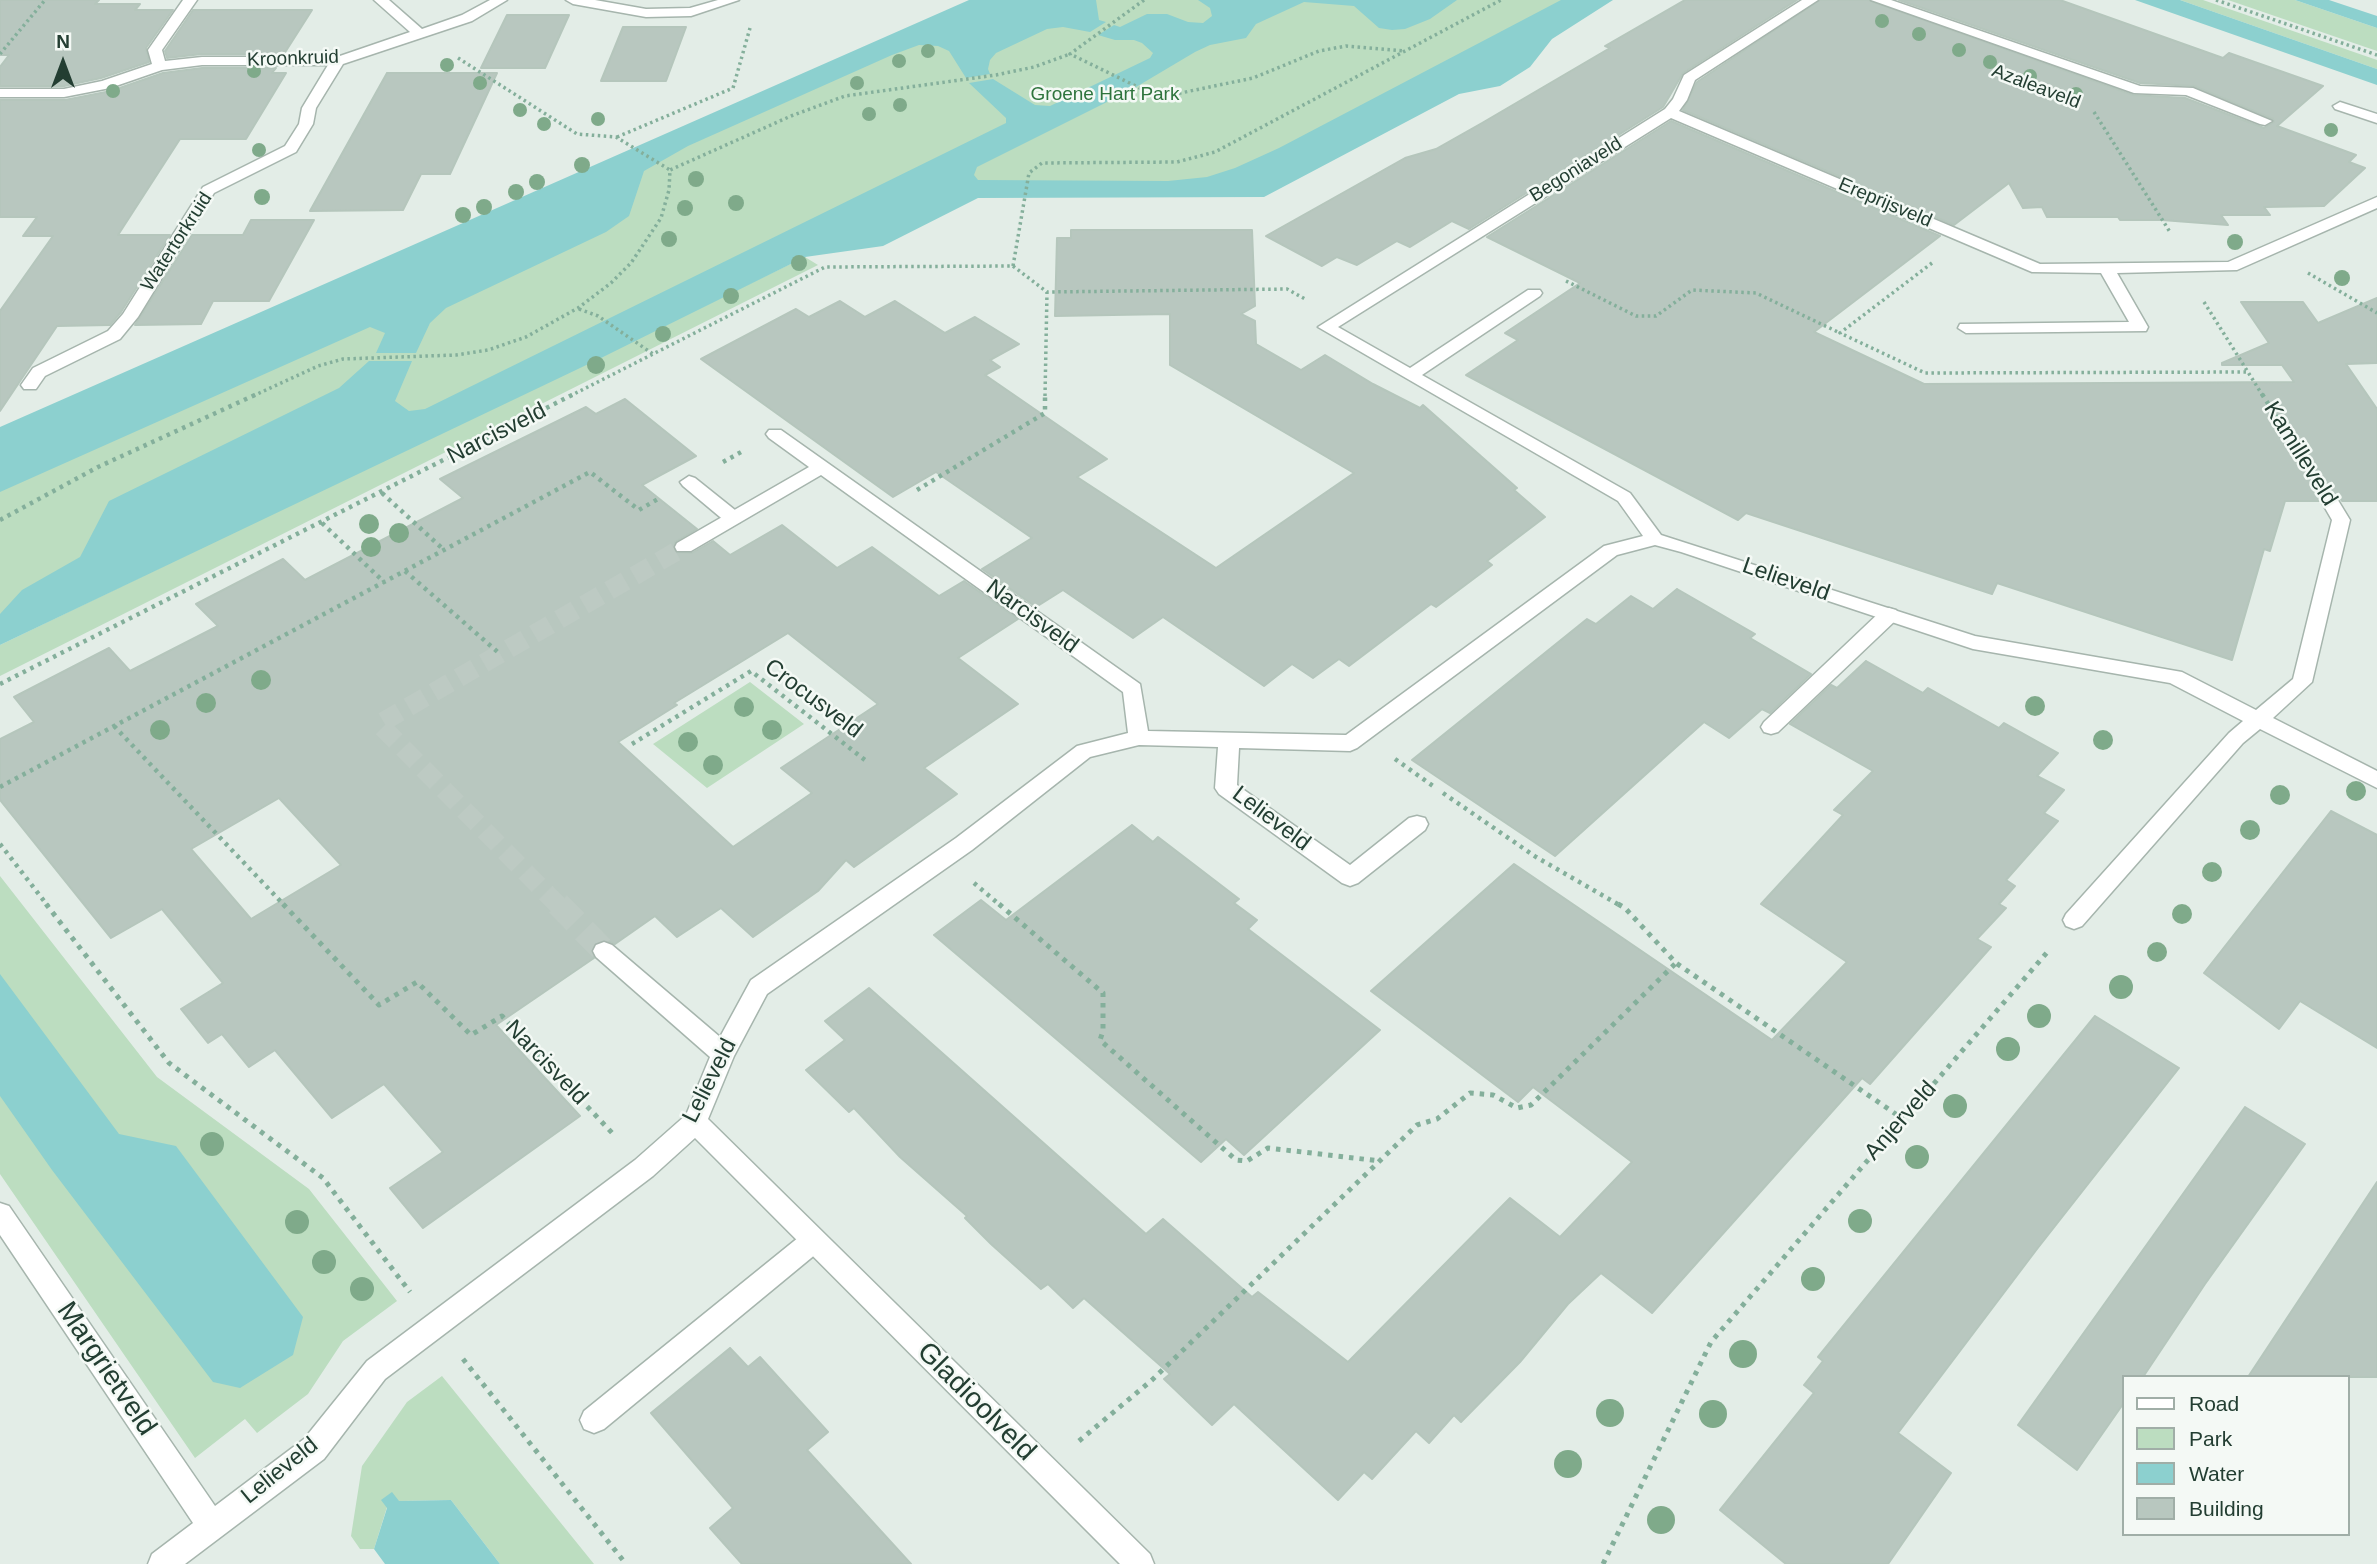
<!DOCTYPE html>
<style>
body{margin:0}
#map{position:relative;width:2377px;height:1564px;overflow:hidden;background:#e3ede7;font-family:Helvetica,sans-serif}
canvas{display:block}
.legend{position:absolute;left:2122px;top:1375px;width:228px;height:161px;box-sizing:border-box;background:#f4f9f5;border:2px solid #a0aea7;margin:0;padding:9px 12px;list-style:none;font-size:21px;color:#233e32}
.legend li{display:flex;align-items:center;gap:14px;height:35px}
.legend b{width:35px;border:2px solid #a0aea7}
.north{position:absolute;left:28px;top:28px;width:70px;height:70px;-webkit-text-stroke:5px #f4f9f5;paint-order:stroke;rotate:0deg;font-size:19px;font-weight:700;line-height:28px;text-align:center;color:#233e32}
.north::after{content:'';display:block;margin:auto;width:24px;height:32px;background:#233e32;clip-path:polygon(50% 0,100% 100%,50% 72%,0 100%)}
</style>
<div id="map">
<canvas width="2377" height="1564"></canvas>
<ul class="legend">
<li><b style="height:9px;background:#fff"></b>Road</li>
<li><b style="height:19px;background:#bcddc0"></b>Park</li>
<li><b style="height:19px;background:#8cd0cf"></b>Water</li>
<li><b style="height:19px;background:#b8c7bf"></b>Building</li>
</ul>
<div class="north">N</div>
</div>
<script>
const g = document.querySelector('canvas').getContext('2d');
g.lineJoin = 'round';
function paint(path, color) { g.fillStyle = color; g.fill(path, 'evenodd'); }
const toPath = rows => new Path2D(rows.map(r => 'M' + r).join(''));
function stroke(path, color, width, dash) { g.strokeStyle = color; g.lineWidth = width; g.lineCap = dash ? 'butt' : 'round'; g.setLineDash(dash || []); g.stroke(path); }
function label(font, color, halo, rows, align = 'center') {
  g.font = font + ' Helvetica,sans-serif'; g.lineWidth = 5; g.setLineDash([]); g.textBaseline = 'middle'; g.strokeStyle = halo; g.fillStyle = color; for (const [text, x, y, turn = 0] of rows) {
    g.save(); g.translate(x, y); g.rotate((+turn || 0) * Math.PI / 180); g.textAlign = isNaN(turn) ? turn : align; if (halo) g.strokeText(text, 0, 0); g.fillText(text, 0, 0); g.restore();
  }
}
paint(toPath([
 [985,0,1597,0,1254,189,912,190,0,630,0,443],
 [2180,0,2203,0,2377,60,2377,69],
 [2228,0,2295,0,2377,28,2377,51],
 [805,257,818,265,0,676,0,645],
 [750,682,804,724,707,788,653,744],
 [0,876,157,1077,309,1189,397,1301,343,1341,308,1394,257,1433,245,1419,195,1458,0,1174],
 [442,1376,594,1564,500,1564,451,1500,399,1501,387,1507,374,1549,360,1549,351,1536,362,1466,407,1402]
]), '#bcddc0');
paint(toPath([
 [969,0,1096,0,1099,20,1106,22,1090,32,1063,27,1047,29,996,53,990,60,988,69,990,74,966,78,949,51,938,46,919,45,892,55,688,146,644,171,629,216,606,232,446,308,430,323,416,353,376,353,385,333,370,327,0,492,0,427],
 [1198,0,1457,0,1430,19,1405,29,1392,30,1379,28,1354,6,1304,2,1256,24,1246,38,1210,45,1195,52,1131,90,977,167,974,175,978,180,1168,181,1207,177,1235,168,1279,148,1561,0,1613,0,1552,39,1530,67,1500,86,1459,94,1264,197,978,198,883,246,805,257,601,358,0,645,0,614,22,590,80,557,109,501,339,388,369,361,412,361,395,401,409,411,425,409,1006,123,1006,118,969,83,993,79,1035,105,1050,106,1150,58,1153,53,1142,43,1134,40,1115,40,1098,35,1114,25,1120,27,1147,14,1167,14,1188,22,1203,23,1212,16,1210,8],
 [2135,0,2180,0,2377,69,2377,85],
 [2295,0,2329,0,2377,16,2377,28],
 [0,974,119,1134,176,1146,303,1317,293,1355,240,1388,213,1382,52,1170,0,1096],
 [392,1492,399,1501,451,1500,500,1564,385,1564,374,1549,387,1508,381,1500]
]), '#8cd0cf');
const building = toPath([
 [0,0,99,0,95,4,140,4,135,10,173,10,146,48,149,62,101,78,64,86,0,86,0,67,9,55,0,55,0,0],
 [1685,0,1797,0,1683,73,1663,107,1469,229,1452,221,1410,247,1397,241,1357,265,1337,257,1322,266,1266,236,1405,158,1436,149,1482,123,1610,48,1605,46,1685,0],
 [1820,0,1868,0,2133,95,2185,98,2264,128,2274,122,2273,119,2194,86,2140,83,1899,0,2060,0,2223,58,2229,53,2323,86,2277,126,2356,155,2349,162,2365,168,2324,206,2264,207,2270,215,2221,215,2228,225,2162,220,2120,220,2118,217,2047,217,2042,207,2023,208,2009,183,1954,225,1683,110,1697,82,1820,0],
 [193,10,312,10,284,54,202,54,167,58,165,51,193,10],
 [507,15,569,15,545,68,481,68,507,15],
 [623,27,686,27,666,81,601,81,623,27],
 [202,68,276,68,272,73,286,73,246,139,180,139,118,235,170,235,121,312,110,325,57,326,0,411,0,311,53,236,23,236,37,217,0,217,0,100,65,100,111,91,163,73,202,68],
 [387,73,497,73,450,174,421,174,403,210,310,211,387,73],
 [1671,121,1940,236,1814,332,1924,384,2294,382,2282,365,2222,365,2222,363,2269,343,2241,302,2303,302,2318,323,2377,298,2377,363,2346,364,2377,409,2377,501,2342,501,2338,496,2331,493,2319,501,2285,501,2270,551,2264,549,2232,660,1997,583,1992,594,1746,513,1738,520,1466,375,1518,340,1505,333,1580,283,1487,237,1671,121],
 [251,220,314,220,269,301,213,301,201,324,135,325,192,235,243,235,251,220],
 [1071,230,1252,230,1255,306,1241,314,1255,321,1256,344,1301,370,1325,355,1373,384,1420,408,1423,405,1517,488,1514,490,1545,517,1487,561,1492,565,1436,607,1431,604,1349,666,1339,659,1313,678,1292,664,1264,686,1163,617,1133,638,1063,590,1036,607,982,569,1032,538,936,472,893,497,701,359,796,309,809,317,840,301,865,317,895,301,945,333,975,317,1019,344,990,360,1000,367,985,375,1107,459,1077,477,1216,568,1354,473,1170,365,1170,314,1055,316,1057,238,1071,238,1071,230],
 [625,399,696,456,642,485,697,529,675,542,675,552,692,553,713,541,730,555,782,525,837,568,872,547,939,596,964,581,1018,619,958,658,1018,704,924,768,957,794,854,867,846,860,818,891,753,937,721,908,677,937,655,916,615,944,605,940,595,943,591,950,594,958,496,1025,580,1116,423,1228,390,1188,443,1152,384,1084,332,1118,275,1050,249,1067,222,1034,208,1043,181,1009,223,983,162,909,111,938,0,800,0,739,34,722,14,697,109,648,130,671,218,626,196,604,283,559,305,580,463,498,440,479,586,407,596,414,625,399],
 [788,633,878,704,781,768,812,793,733,847,618,742,677,705,674,703,788,633],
 [279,798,341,865,251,919,191,849,279,798],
 [1677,589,1755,634,1750,638,1811,674,1770,713,1762,709,1729,738,1704,722,1555,856,1412,760,1587,619,1596,624,1631,596,1653,609,1677,589],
 [1866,661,1923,693,1928,688,1999,728,2004,723,2058,753,2037,776,2064,790,2044,813,2058,821,2006,880,2015,886,1999,904,2006,908,1977,939,1991,947,1870,1084,1862,1078,1652,1313,1601,1273,1568,1304,1520,1362,1461,1422,1454,1415,1429,1443,1416,1431,1372,1479,1364,1472,1338,1500,1234,1404,1212,1425,1164,1379,1170,1374,1084,1298,1073,1308,1048,1284,1041,1289,991,1244,965,1218,967,1216,900,1157,854,1108,849,1112,806,1070,845,1040,825,1021,869,988,1146,1234,1163,1219,1252,1297,1258,1292,1348,1362,1510,1198,1560,1237,1632,1162,1533,1087,1518,1102,1371,991,1514,864,1772,1040,1847,962,1761,904,1843,815,1834,810,1873,771,1790,724,1831,685,1837,688,1866,661],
 [2331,811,2377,835,2377,1048,2300,1001,2279,1029,2204,973,2331,811],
 [1132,825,1153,842,1158,837,1239,899,1234,903,1257,920,1248,929,1380,1030,1244,1155,1226,1139,1201,1162,934,935,981,900,1006,920,1132,825],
 [2095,1016,2179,1068,2037,1249,1898,1433,1951,1473,1888,1564,1786,1564,1720,1510,1814,1393,1804,1385,1823,1361,1818,1357,2095,1016],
 [2245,1107,2305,1144,2205,1284,2143,1377,2123,1377,2123,1404,2077,1470,2018,1425,2245,1107],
 [2377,1182,2377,1377,2248,1377,2377,1182],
 [730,1348,748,1367,760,1357,828,1432,807,1450,911,1564,742,1564,710,1528,733,1508,651,1413,730,1348]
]);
paint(building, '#b8c7bf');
stroke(building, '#b5c6bc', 2);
stroke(toPath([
 [559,906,379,724,684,547]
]), '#bdcac3', 19, [19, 10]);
stroke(toPath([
 [558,904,604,951]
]), '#bdcac3', 25, [25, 12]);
const service = toPath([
 [689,476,695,478,740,514,742,518,740,522,726,522,683,486,680,482,689,476],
 [1889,608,1896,610,1899,615,1896,620,1778,732,1771,734,1764,732,1761,727,1764,722,1882,610,1889,608],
 [813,1229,822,1233,826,1241,822,1249,604,1429,594,1433,584,1429,580,1420,584,1411,804,1233,813,1229]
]);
const minor = toPath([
 [183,0,197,0,162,50,165,61,202,57,337,57,410,32,374,0,389,0,422,29,462,15,490,0,507,0,472,21,343,64,316,108,313,124,296,152,214,193,138,317,120,339,45,376,36,389,24,389,21,385,33,368,108,331,123,314,203,187,285,146,299,124,302,108,328,65,202,65,162,70,110,88,64,97,0,97,0,89,64,89,102,81,152,64,148,50,183,0],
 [566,0,595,0,646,9,690,8,718,0,739,0,691,16,646,17,573,4,566,0],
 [1802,0,1818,0,1695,80,1687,100,1679,111,2040,264,2228,262,2377,197,2377,208,2237,270,2117,273,2148,327,2146,331,1966,333,1958,328,1960,324,2129,322,2101,273,2032,272,1671,118,1338,327,1410,368,1528,290,1540,290,1542,293,1540,296,1422,375,1630,493,1661,535,1975,636,2182,672,2256,710,2293,679,2332,520,2321,501,2330,495,2336,497,2350,520,2312,682,2273,718,2377,771,2377,788,2260,729,2243,743,2082,926,2074,929,2066,926,2063,920,2066,914,2229,733,2243,721,2170,683,1973,649,1681,552,1655,545,1617,555,1357,748,1350,751,1239,748,1237,785,1350,865,1409,818,1417,816,1425,818,1428,824,1425,830,1358,883,1350,886,1342,883,1219,794,1215,788,1218,747,1139,745,1090,757,972,850,767,994,734,1056,708,1119,1150,1554,1154,1564,1120,1564,695,1138,653,1176,385,1379,324,1459,185,1564,148,1564,152,1554,193,1523,0,1235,0,1203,9,1206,215,1506,304,1439,367,1361,635,1160,686,1115,710,1057,596,957,593,951,596,945,604,942,612,945,720,1037,751,980,956,838,1077,746,1128,733,1123,692,821,475,691,551,677,551,675,547,677,543,809,467,769,438,766,434,769,430,781,430,1140,684,1148,731,1346,735,1604,546,1643,536,1618,501,1318,327,1665,109,1673,99,1684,75,1802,0],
 [1871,0,1891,0,2140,86,2193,88,2272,121,2265,125,2260,124,2186,95,2134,93,1871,0],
 [2340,102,2377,114,2377,123,2335,109,2333,106,2340,102]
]);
stroke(service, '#a6b5ad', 3);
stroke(minor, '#a6b5ad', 3);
stroke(toPath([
 [1144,0,1070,54,1148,92,1166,96,1253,78,1319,51,1346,46,1405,51],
 [2216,0,2377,55],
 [0,54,45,0],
 [458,58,577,134,616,137,670,170],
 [2094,112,2170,232],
 [617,137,733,88,750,28],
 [1932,263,1840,333,1925,373,2248,372],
 [1013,266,1029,173,1042,163,1177,162,1215,152,1501,0],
 [1013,266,1047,292,1287,289,1305,299],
 [2308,273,2377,313],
 [1566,281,1636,316,1656,316,1692,290,1756,293,1840,333],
 [2204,302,2263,396],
 [579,309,598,316,653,354],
 [253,396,318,366,343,359,456,355,488,350,526,337,578,308,611,283,631,263,661,218,669,190,670,170,791,116,845,96,996,75,1034,67,1070,54],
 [570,396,825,267,1013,266],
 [1045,396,1047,292]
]), '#84af9b', 3.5, [2.5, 3.5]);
stroke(toPath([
 [2262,394,2312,473],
 [723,462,743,451],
 [917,490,1045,413,1045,394],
 [382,493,444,550],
 [0,520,98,467,257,394],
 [322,523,384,582],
 [405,571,500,654],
 [0,684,574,394],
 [114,726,285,906],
 [632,744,751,671,865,760],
 [1395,759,1433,786],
 [0,787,590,472,639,510,658,499],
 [1443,793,1536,857,1621,906],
 [0,844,48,906],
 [974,883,1001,906]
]), '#84af9b', 4.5, [3.5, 5]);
stroke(toPath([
 [46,904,169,1063,323,1178,410,1292],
 [283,904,379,1005,417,982,471,1035,502,1016,615,1136],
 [999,904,1103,993,1103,1031,1100,1040,1236,1160,1247,1161,1268,1148,1380,1161],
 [1618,904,1625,908,1676,963,1903,1119],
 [463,1359,626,1564],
 [1079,1441,1152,1380,1417,1125,1437,1119,1470,1093,1493,1095,1517,1108,1531,1105,1676,963],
 [1603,1564,1711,1342,2050,949]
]), '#84af9b', 5, [4.5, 6]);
paint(service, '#fff');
paint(minor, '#fff');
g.fillStyle = '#7faa8a';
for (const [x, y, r] of [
 [1882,21,7],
 [1919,34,7],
 [1959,50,7],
 [928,51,7],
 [899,61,7],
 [1990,62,7],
 [447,65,7],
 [254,71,7],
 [2030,76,7],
 [480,83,7],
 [857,83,7],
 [113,91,7],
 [2076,94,7],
 [900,105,7],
 [520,110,7],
 [869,114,7],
 [598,119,7],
 [544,124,7],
 [2331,130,7],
 [259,150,7],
 [582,165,8],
 [696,179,8],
 [537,182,8],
 [516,192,8],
 [262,197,8],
 [736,203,8],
 [484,207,8],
 [685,208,8],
 [463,215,8],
 [669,239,8],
 [2235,242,8],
 [799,263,8],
 [2342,278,8],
 [731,296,8],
 [663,334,8],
 [596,365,9],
 [369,524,10],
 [399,533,10],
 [371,547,10],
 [261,680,10],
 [206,703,10],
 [2035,706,10],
 [744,707,10],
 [160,730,10],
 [772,730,10],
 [2103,740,10],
 [688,742,10],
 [713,765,10],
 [2356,791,10],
 [2280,795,10],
 [2250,830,10],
 [2212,872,10],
 [2182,914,10],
 [2157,952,10],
 [2121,987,12],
 [2039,1016,12],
 [2008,1049,12],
 [1955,1106,12],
 [212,1144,12],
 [1917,1157,12],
 [1860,1221,12],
 [297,1222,12],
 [324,1262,12],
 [1813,1279,12],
 [362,1289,12],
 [1743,1354,14],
 [1610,1413,14],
 [1713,1414,14],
 [1568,1464,14],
 [1661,1520,14]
]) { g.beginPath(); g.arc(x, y, r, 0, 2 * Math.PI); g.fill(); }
label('19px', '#233e32', '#f4f9f5', [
 ["Kroonkruid",293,59,-2],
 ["Azaleaveld",2036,87,21],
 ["Begoniaveld",1576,170,-32],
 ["Ereprijsveld",1885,203,23],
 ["Watertorkruid",177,242,-57]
]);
label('19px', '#2e743d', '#f4f9f5', [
 ["Groene Hart Park",1105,95]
]);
label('23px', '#233e32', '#f4f9f5', [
 ["Narcisveld",497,434,-27],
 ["Kamilleveld",2300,454,58],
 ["Lelieveld",1786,580,19],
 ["Narcisveld",1032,617,36],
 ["Crocusveld",813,699,37],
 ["Lelieveld",1271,819,37],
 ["Narcisveld",546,1063,46],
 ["Lelieveld",710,1081,-63],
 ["Anjerveld",1901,1121,-49],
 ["Lelieveld",280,1471,-39]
]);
label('28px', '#233e32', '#f4f9f5', [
 ["Margrietveld",106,1369,56],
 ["Gladioolveld",976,1402,45]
]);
</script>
